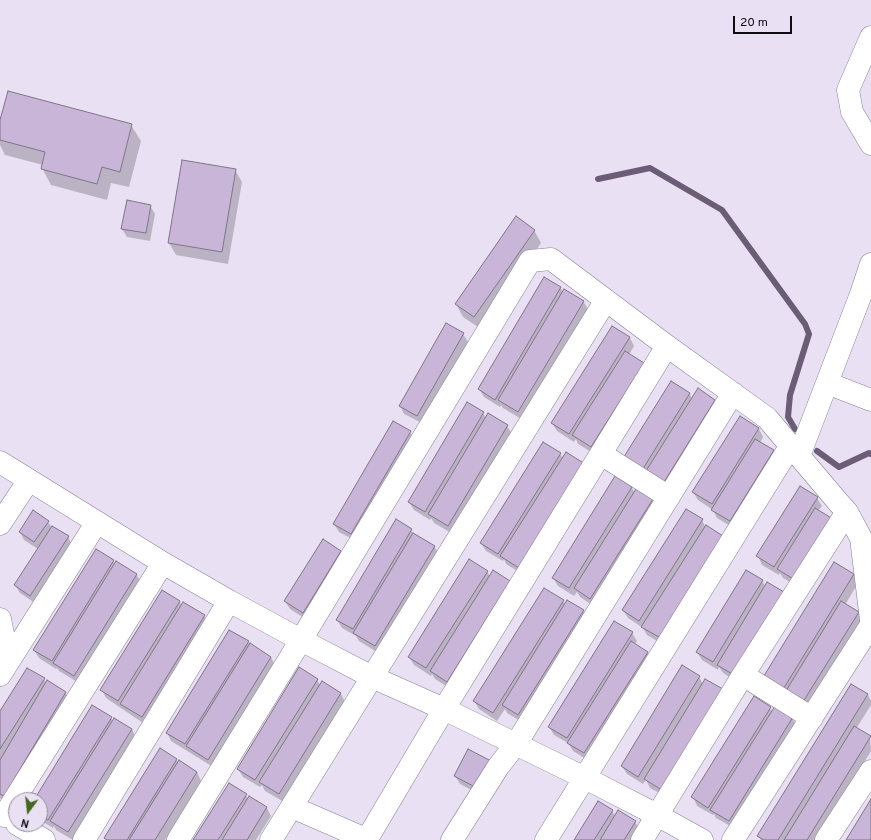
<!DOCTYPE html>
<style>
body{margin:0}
#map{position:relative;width:871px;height:840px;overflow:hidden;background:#eae0f4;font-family:Overpass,sans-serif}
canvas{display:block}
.north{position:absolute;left:8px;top:792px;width:40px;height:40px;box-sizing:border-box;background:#eae0f4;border:1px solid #938b9a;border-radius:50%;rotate:195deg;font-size:11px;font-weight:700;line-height:16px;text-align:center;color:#100c13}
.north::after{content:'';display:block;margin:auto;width:14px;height:18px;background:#46671e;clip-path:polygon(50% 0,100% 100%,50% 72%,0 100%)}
.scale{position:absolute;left:733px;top:16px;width:59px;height:18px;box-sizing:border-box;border:2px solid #100c13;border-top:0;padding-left:5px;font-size:12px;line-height:14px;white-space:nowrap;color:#100c13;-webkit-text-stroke:3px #eae0f4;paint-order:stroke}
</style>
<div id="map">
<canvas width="871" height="840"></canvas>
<div class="north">N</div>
<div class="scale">20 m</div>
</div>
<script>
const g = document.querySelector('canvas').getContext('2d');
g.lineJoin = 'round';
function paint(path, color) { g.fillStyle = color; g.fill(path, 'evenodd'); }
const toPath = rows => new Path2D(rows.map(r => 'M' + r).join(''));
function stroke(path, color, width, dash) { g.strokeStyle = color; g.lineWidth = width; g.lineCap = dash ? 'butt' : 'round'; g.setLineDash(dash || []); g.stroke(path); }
paint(toPath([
 [0,124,131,125,141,141,129,187,111,183,107,200,51,185,42,168,43,165,5,155,0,145],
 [235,170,242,182,228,264,176,255,169,243],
 [150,206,155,214,150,241,127,237,122,229],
 [534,230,541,243,481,329,463,317,456,304],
 [544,279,561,288,563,292,583,301,588,309,523,420,503,408,501,405,500,407,484,397,479,389],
 [612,327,630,338,634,346,629,355,643,364,596,455,578,444,576,439,574,442,557,431,552,423],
 [463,334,468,342,422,423,404,414,400,406],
 [671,383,690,394,692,399,715,400,719,408,668,490,628,468],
 [483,413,486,418,507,426,512,434,453,534,434,523,431,518,430,520,414,510,409,502],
 [740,417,759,429,763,437,760,443,773,451,778,459,735,529,717,518,713,510,698,500,693,492],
 [410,432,415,440,356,541,339,532,334,524],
 [560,454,563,459,524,575,506,564,504,559,503,561,486,551,481,543],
 [616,478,632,488,635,493,652,500,657,508,595,607,580,597,577,592,574,596,558,586,553,578],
 [817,498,822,506,818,511,800,588,783,578,780,573,779,575,762,565,758,556],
 [702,520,705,526,722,537,664,645,647,635,643,628,628,618,623,610],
 [48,522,52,528,68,537,72,545,35,603,20,593,15,585,38,549,24,540,20,532],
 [411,530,414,535,434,546,439,554,380,654,359,641,356,636,342,628,337,620],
 [340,551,345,560,307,620,290,609,285,601],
 [113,561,115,564,136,574,141,582,79,683,59,671,57,668,56,669,39,658,34,650],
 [835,563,854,575,858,583,845,605,858,613,863,621,806,713,768,687],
 [487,571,490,577,509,581,451,689,435,679,432,674,431,676,414,665,409,657],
 [762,581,766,587,739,683,723,673,719,667,718,670,702,660,697,652],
 [163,591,180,602,182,606,204,616,209,624,146,725,106,698,102,690],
 [563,601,566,605,583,611,588,619,523,723,507,713,505,709,497,721,479,709,474,701],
 [632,633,637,641,635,644,647,653,652,661,589,761,573,751,568,743,554,735,549,727],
 [248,642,250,645,271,657,275,666,213,767,171,741,167,733],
 [699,677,703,684,667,797,650,788,646,780,643,784,627,774,622,766],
 [44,679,46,684,65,692,70,701,9,804,0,798,0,713],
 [317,679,320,685,322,682,341,694,345,702,284,802,265,791,262,785,260,787,243,777,238,769],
 [868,695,871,701,871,705,856,729,870,737,871,751,816,840,761,840,758,836],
 [770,708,772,712,792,718,797,726,734,828,716,818,714,814,713,815,697,806,693,797],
 [111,718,113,721,132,729,136,738,73,840,56,830,54,826,53,828,40,820,40,800,35,800],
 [468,750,481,795,460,784,455,776],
 [177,760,178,762,197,772,201,781,165,840,106,840,105,838],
 [246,795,248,800,267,808,271,816,256,840,195,840],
 [612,810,615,816,635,822,640,830,634,840,575,840]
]), '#0003');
stroke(toPath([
 [598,179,650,168,722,210,805,324,809,334,790,395,788,417,795,429],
 [817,451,839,467,869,453,871,454]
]), '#6b5d76', 6);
const building = toPath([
 [8,91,132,124,120,172,102,167,97,184,41,169,45,152,0,140,0,120,8,91],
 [182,160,236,169,222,252,168,243,182,160],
 [127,200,151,205,146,233,121,229,127,200],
 [516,216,535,230,474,317,455,304,516,216],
 [544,277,561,287,495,400,478,389,544,277],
 [564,289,584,301,518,412,498,400,564,289],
 [446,323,464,333,417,416,399,406,446,323],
 [612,326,630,337,569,434,551,423,612,326],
 [625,351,644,363,591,447,572,435,625,351],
 [671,381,690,393,641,472,622,460,671,381],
 [698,388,715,400,664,482,646,471,698,388],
 [467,402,484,412,425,512,408,502,467,402],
 [488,413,508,425,448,526,428,514,488,413],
 [740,416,759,428,712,504,692,492,740,416],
 [393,421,411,431,351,534,333,524,393,421],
 [755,439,774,450,730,521,711,510,755,439],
 [543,442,561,453,498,554,480,543,543,442],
 [566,452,585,464,519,568,500,556,566,452],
 [615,476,632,487,569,588,552,578,615,476],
 [800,486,818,497,774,567,756,556,800,486],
 [636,489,653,499,590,599,574,588,636,489],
 [815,508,833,519,795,580,777,569,815,508],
 [686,509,703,519,639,621,622,610,686,509],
 [33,510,49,521,34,542,19,532,33,510],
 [396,519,412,529,353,629,336,620,396,519],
 [706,525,723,536,659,637,641,627,706,525],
 [52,526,69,536,30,596,14,585,52,526],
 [413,533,435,546,375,646,353,633,413,533],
 [323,539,341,551,303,613,284,601,323,539],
 [96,549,114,560,52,661,33,650,96,549],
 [469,559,488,571,426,668,408,657,469,559],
 [116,561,137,574,74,676,53,663,116,561],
 [834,562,854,574,782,691,762,679,834,562],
 [493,570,510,581,447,682,430,671,493,570],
 [746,570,763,580,713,662,696,652,746,570],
 [767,582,784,592,734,675,717,665,767,582],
 [544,588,564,600,493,713,473,701,544,588],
 [162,590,180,601,118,701,100,690,162,590],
 [567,600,584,610,518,715,502,705,567,600],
 [841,601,859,612,801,705,784,694,841,601],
 [183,602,205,615,142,717,120,704,183,602],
 [614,621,633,632,567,738,548,727,614,621],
 [229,630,249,641,185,744,166,733,229,630],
 [631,641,648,652,584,753,567,743,631,641],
 [250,643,271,657,208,760,186,746,250,643],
 [682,665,700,676,638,777,621,766,682,665],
 [299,667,318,679,255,780,237,769,299,667],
 [27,668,45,678,0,749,0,711,27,668],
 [705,679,723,689,662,790,644,779,705,679],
 [47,680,66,692,4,796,0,794,0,760,47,680],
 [322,681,341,693,279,794,259,782,322,681],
 [851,684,868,694,778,840,764,840,757,836,851,684],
 [754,696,771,707,708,808,691,797,754,696],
 [92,705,112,717,48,820,40,815,40,800,34,800,92,705],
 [775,706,793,717,729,821,710,810,775,706],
 [114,718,132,729,68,832,50,821,114,718],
 [854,726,871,736,807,840,784,840,854,726],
 [160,748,177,759,127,840,107,840,104,838,160,748],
 [468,749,491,761,477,788,454,776,468,749],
 [179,760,197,772,155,840,129,840,179,760],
 [229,783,247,794,218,840,193,840,229,783],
 [249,796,267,807,247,840,222,840,249,796],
 [871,799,871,838,870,840,846,840,871,799],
 [598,801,613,810,594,840,574,840,598,801],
 [618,810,636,821,624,840,600,840,618,810]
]);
paint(building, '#c8b5d8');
stroke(building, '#7f7587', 1);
const minor = toPath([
 [871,37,848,90,852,112,871,144],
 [827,383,871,400],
 [601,454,669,497],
 [799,456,861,294,871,264],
 [0,462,163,563,229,601,301,640,372,677,444,709,585,778,657,815,702,840],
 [0,524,29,480],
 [0,619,4,639,12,655],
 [0,675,97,522],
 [743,675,812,718],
 [292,807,368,840],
 [4,816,163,563],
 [17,824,44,840],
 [367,839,444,709,667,346],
 [84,840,229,601],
 [178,840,301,640,530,261,551,259,667,346,767,418,838,502,847,512,861,538,871,620],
 [271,840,606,300],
 [452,840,498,767,516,744,733,393],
 [546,840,791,445],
 [642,840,743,675,847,512],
 [733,840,871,625],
 [826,840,871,771]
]);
stroke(minor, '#887f91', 23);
stroke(minor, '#fff', 22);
</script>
